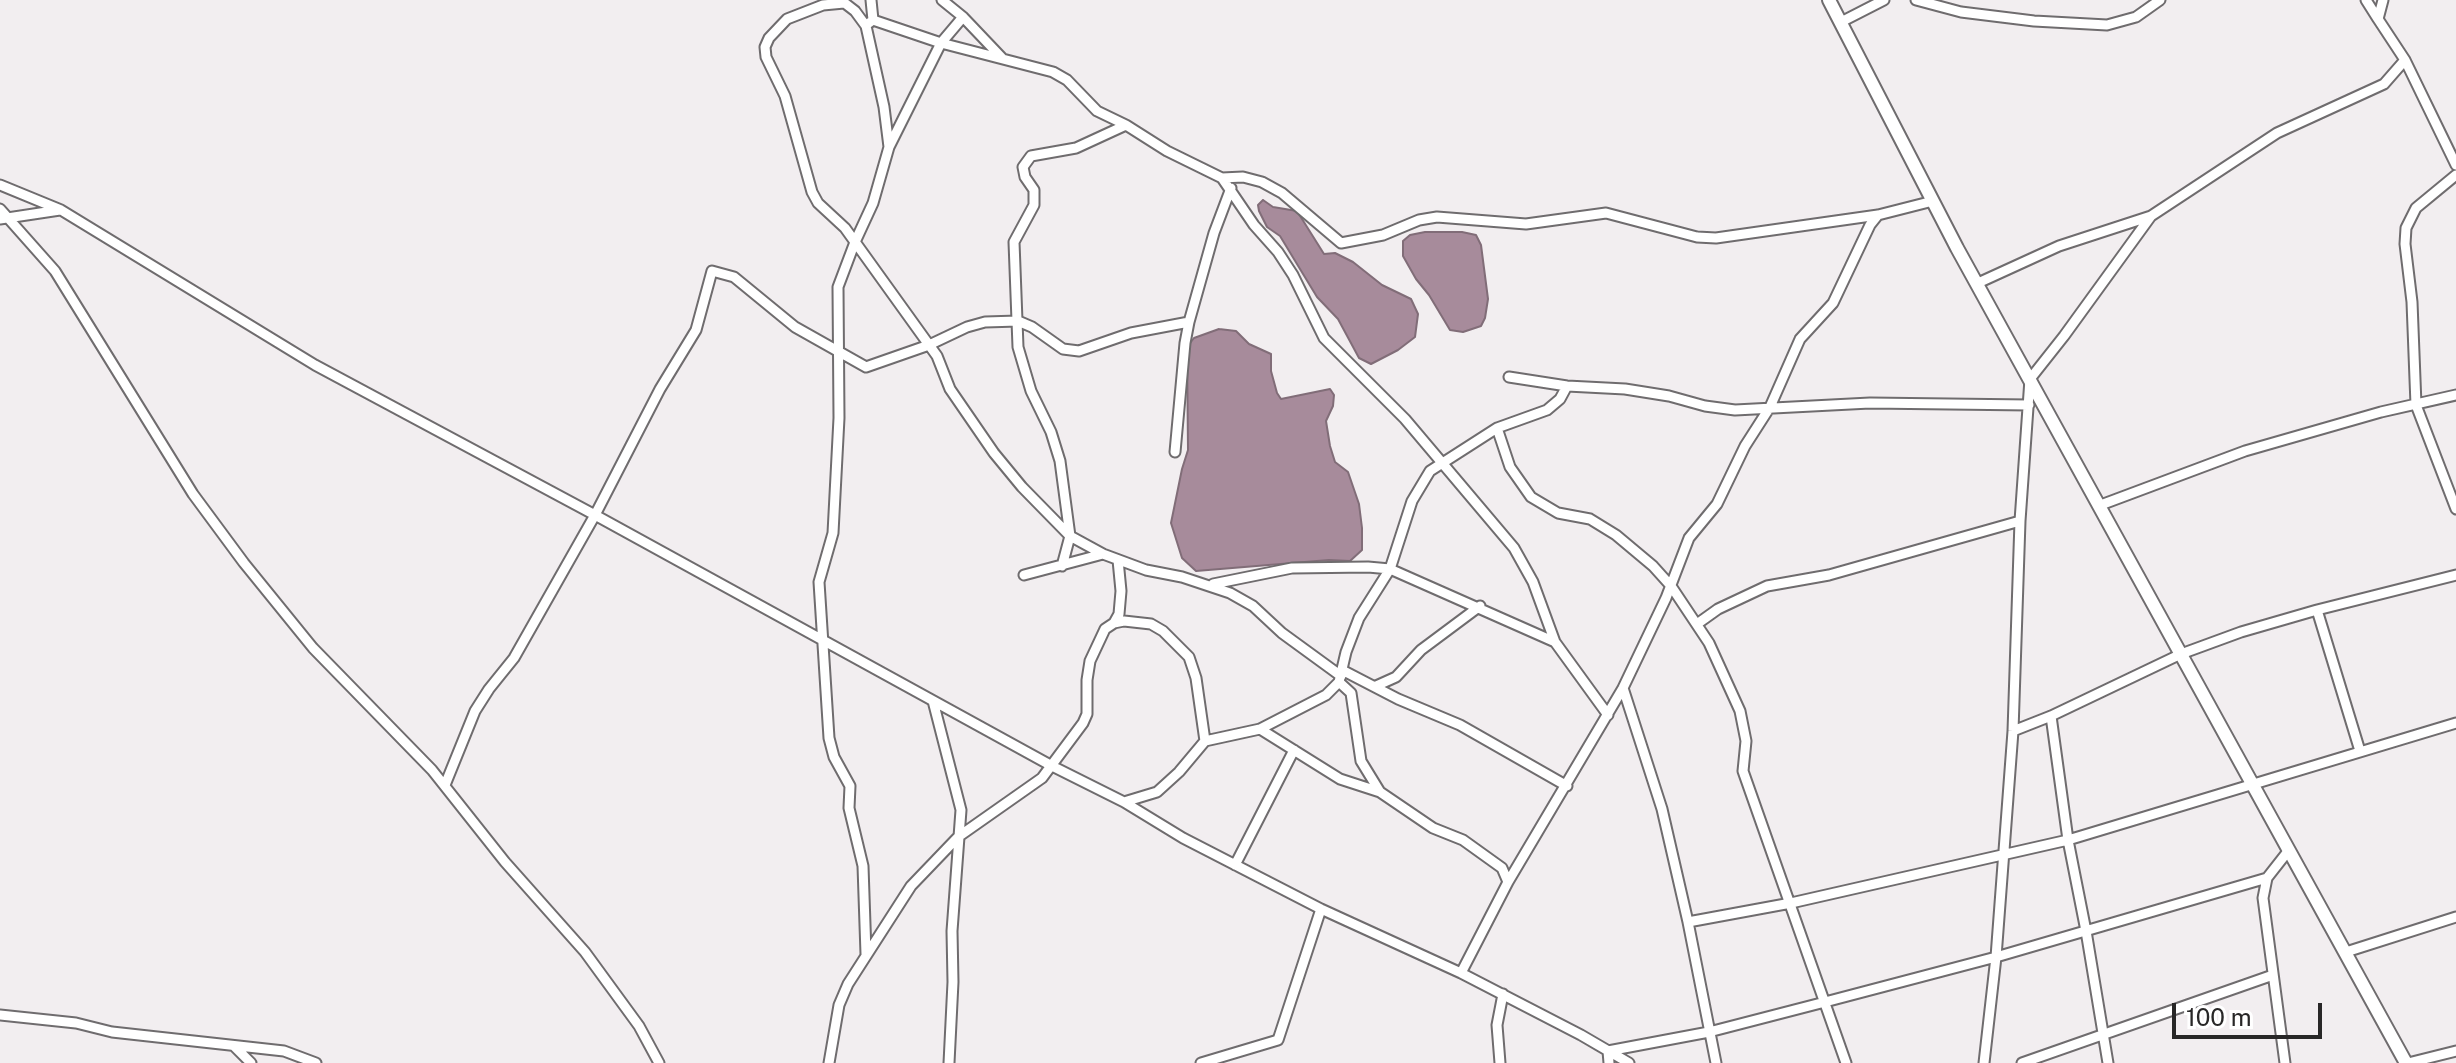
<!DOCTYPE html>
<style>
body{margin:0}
#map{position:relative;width:2456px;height:1063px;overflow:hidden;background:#f2eef0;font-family:"Public Sans",sans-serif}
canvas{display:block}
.scale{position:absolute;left:2172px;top:1003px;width:150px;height:36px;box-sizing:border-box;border:4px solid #282727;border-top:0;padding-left:10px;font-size:24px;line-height:28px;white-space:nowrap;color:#282727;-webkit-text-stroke:6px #fff;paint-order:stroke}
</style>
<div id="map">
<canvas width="2456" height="1063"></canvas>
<div class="scale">100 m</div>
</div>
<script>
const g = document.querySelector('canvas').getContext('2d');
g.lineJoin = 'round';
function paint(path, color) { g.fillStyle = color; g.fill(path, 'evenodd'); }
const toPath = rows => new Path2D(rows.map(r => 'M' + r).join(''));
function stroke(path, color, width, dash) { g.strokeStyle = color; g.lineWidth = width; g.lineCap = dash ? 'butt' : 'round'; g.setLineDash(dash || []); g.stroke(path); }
const water = toPath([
 [1263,200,1273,207,1297,211,1324,254,1335,253,1353,262,1382,285,1411,299,1418,314,1415,337,1398,350,1371,364,1359,358,1338,319,1317,297,1280,236,1267,227,1259,211,1258,205,1263,200],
 [1425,232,1462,232,1476,235,1481,245,1488,299,1485,318,1481,326,1463,332,1450,330,1429,295,1416,279,1403,256,1403,241,1410,235,1425,232],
 [1219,329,1236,331,1249,344,1271,354,1271,371,1277,393,1281,399,1330,389,1334,395,1333,406,1326,421,1330,446,1335,462,1348,472,1359,504,1362,528,1362,550,1350,561,1329,560,1196,571,1182,558,1171,523,1182,469,1188,450,1187,347,1194,338,1219,329]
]);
paint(water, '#a78b9b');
stroke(water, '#816d78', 2);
const minor = toPath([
 [942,0,963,17,1002,58],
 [1916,0,1961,12,2034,21,2107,25,2136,17,2160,0],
 [2366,0,2378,19],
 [2383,0,2378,19,2405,60,2456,165],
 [842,1,855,11,866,26,884,107,889,147,873,203,855,242,838,287,839,418,833,533,819,582,829,738,834,757,850,786,849,808,863,866,866,954],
 [844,3,823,5,787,19,769,38,765,47,766,57,785,96,812,192,818,203,845,228,937,356,950,389,994,453,1022,487,1070,536,1103,554,1146,570,1182,577,1230,593,1253,606,1282,633,1341,676],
 [873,20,941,43,1053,72,1067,80,1097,111,1126,125,1167,151,1222,178,1243,177,1262,182,1282,193,1341,243,1383,235,1419,220,1437,217,1526,224,1606,213,1697,237,1716,238,1878,215,1933,201],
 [1841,22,1884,0],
 [869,23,873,20,871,0],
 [889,147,941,43,963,17],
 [2456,175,2416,208,2406,228,2405,244,2412,302,2416,405,2456,509],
 [1222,178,1254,225,1278,252,1293,275,1324,338,1405,419,1514,548,1533,582,1555,642,1608,715],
 [0,185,61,210,315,365,595,515,1052,766,1124,802,1183,838,1321,909,1461,973,1581,1035,1629,1063],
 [0,209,55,271,193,494,244,563,313,648,432,770,505,862,585,952,639,1026,659,1063],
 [0,219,60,210],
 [1978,283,2059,246,2151,216,2277,133,2384,84,2405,60],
 [1509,377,1567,386,1625,389,1669,396,1705,406,1735,410,1870,403,2029,405],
 [1497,428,1510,467,1531,497,1558,513,1590,519,1616,535,1653,566,1671,586,1709,643,1740,711,1746,741,1743,771,1846,1063],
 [1175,452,1185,343,1189,322,1214,233,1231,188],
 [2098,506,2245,451,2381,412,2456,395],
 [1062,566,1070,536,1060,461,1051,432,1031,391,1018,347,1014,242,1034,205,1034,190,1025,177,1023,167,1031,156,1076,148,1126,125],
 [1024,575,1103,554],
 [1213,584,1292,568,1368,567,1390,569,1555,642],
 [2317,610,2360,751],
 [1114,623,1124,621,1151,624,1163,631,1189,657,1196,678,1205,741],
 [1697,624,1718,609,1767,586,1829,575,2020,521],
 [1342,670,1398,699,1460,725,1567,786],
 [1339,682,1351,693,1361,761,1380,792],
 [1376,686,1396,677,1421,650,1480,606],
 [1623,688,1662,809,1688,922,1716,1063],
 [933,701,961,810,952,931,953,982,949,1063],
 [2051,716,2068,840,2086,931,2108,1063],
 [1260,729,1340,779,1380,792,1433,828,1463,840,1502,868,1508,882],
 [2013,731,2051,716,2181,654,2241,632,2317,610,2456,575],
 [445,785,475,711,489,689,514,658,595,515,660,389,696,330,712,271,734,277,795,327,866,367,929,345,967,327,985,322,1018,321,1032,327,1063,349,1079,351,1131,333,1189,322],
 [1124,802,1157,792,1179,772,1205,741,1260,729,1326,695,1339,682,1346,652,1359,618,1390,569,1412,501,1430,471,1497,428,1547,410,1560,399,1567,386],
 [1235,865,1294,750],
 [1688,922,1791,903,2068,840,2456,723],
 [2346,952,2456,917],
 [1461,973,1508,882,1623,688,1666,598,1689,538,1717,504,1745,446,1770,407,1800,339,1833,303,1870,225,1878,215],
 [0,1015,76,1023,112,1032,284,1051,316,1063],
 [234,1046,251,1063],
 [829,1063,839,1005,848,984,911,886,958,837,1042,778,1083,723,1087,714,1087,680,1090,661,1105,629,1114,623,1119,614,1121,591,1118,560],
 [1201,1063,1278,1040,1321,909],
 [1500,1063,1497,1025,1503,994],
 [1609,1063,1608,1051,1709,1032,1825,1002,1996,957,2267,878],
 [1984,1063,1996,957,2013,731,2020,521,2030,379,2064,336,2151,216],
 [2022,1063,2273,975],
 [2285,1063,2263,898,2267,878,2289,850],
 [2408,1063,2456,1051]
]);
const secondary = toPath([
 [1829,0,1957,248,2406,1063]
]);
stroke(minor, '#6f6c6e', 13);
stroke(secondary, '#6f6c6e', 16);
stroke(minor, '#fff', 9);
stroke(secondary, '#fff', 12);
</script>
